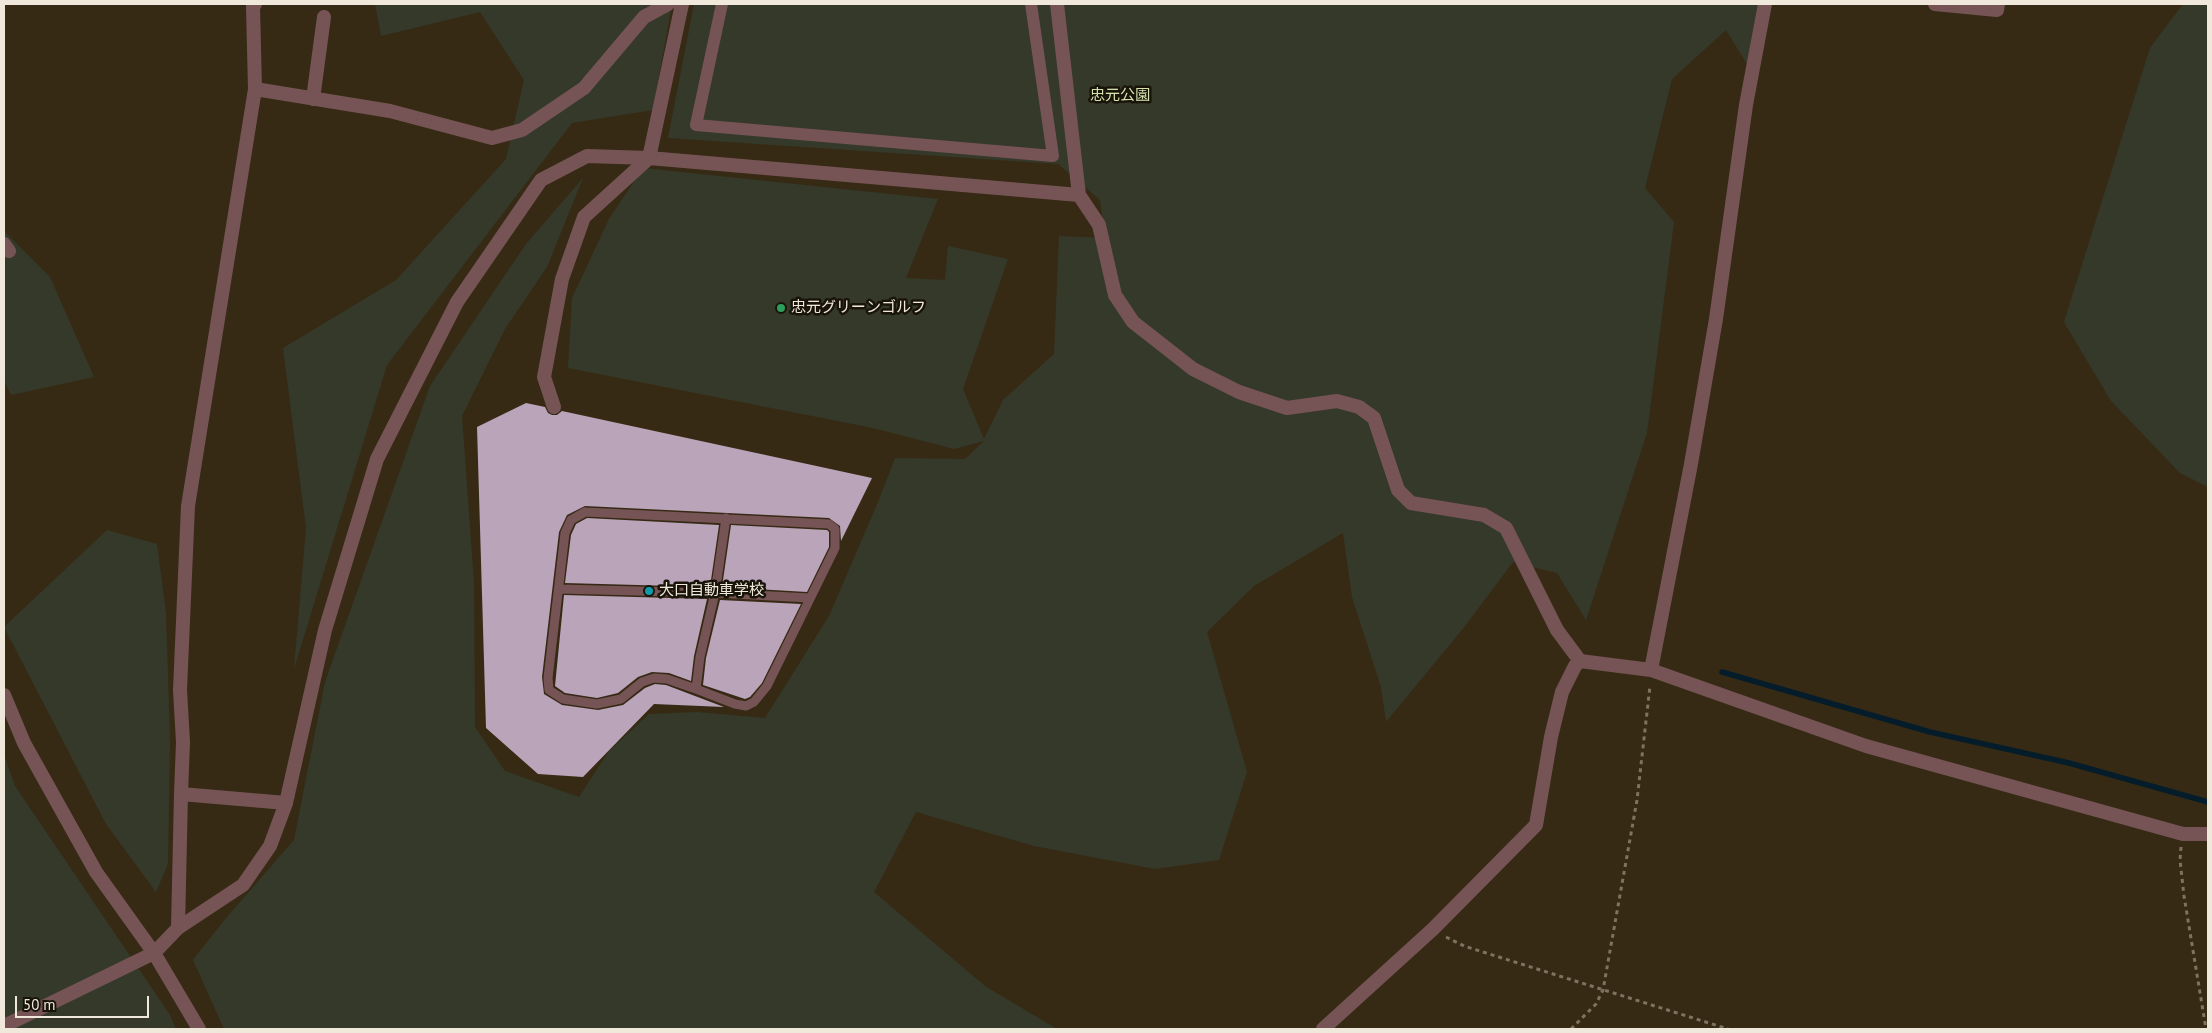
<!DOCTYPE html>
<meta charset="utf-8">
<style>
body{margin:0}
#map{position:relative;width:2212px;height:1033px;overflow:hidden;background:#362a14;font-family:"PT Sans",sans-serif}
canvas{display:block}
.frame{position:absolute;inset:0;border:5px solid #f0e8db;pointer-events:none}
.scale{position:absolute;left:15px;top:996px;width:134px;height:22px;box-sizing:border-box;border:2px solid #f0e8db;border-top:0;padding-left:6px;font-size:15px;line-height:18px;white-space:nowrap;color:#f0e8db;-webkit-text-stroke:4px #19140a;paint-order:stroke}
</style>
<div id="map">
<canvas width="2212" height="1033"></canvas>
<div class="frame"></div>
<div class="scale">50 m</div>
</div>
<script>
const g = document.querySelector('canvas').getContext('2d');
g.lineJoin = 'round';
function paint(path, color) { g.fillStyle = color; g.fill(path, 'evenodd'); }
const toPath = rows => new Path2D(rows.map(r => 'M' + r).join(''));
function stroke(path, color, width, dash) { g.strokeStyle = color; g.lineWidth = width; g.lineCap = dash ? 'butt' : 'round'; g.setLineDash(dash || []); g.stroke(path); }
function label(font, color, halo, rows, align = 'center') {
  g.font = font + ' "PT Sans","Noto Sans JP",sans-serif'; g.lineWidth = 5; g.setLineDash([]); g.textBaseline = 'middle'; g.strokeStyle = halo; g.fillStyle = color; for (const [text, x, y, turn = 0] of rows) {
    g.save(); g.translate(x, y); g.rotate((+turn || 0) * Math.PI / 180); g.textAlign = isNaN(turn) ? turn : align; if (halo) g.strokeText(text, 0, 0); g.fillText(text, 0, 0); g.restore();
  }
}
paint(toPath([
 [375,4,672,4,653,110,572,123,387,365,294,669,306,528,283,348,396,280,506,159,524,80,480,12,381,36],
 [694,4,1759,4,1750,69,1726,30,1672,79,1645,188,1674,222,1647,433,1586,620,1557,573,1513,562,1465,626,1386,722,1381,687,1352,597,1343,533,1254,586,1207,632,1247,772,1219,860,1155,869,1034,846,916,812,874,892,985,986,1057,1029,224,1029,193,960,226,918,294,840,325,682,430,386,526,244,583,178,547,267,505,329,462,416,474,584,475,727,505,771,579,797,609,751,649,714,697,712,765,718,829,616,878,502,895,458,965,459,984,441,954,449,873,428,568,368,572,298,609,219,643,168,938,199,906,278,945,280,948,246,1008,259,963,389,984,439,1003,400,1054,354,1059,236,1105,238,1100,200,1058,164,668,138],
 [2183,4,2208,4,2208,487,2180,473,2111,401,2064,322,2150,48],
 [4,231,50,277,94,377,11,395,4,381],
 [107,530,157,544,166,613,170,740,168,864,156,892,106,824,4,627],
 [4,754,15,786,170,1015,176,1029,4,1029]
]), '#35392a');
stroke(toPath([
 [1722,672,1930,732,2069,763,2208,802]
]), '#051d2b', 5.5);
paint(toPath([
 [526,403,545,407,548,413,552,415,557,415,562,411,872,478,841,541,840,526,829,518,585,506,567,515,559,532,542,677,544,694,562,705,598,710,623,705,645,688,655,684,666,685,724,707,654,704,583,777,538,774,486,728,477,427],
 [587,518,719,525,710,587,565,583,571,535,576,524],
 [731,525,827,530,829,532,829,547,807,592,722,587],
 [564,595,707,599,694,656,691,681,669,673,652,672,638,677,618,693,597,698,565,693,555,686],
 [720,600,801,604,762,683,750,697,745,699,703,685,706,658]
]), '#baa4ba');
stroke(toPath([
 [2181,847,2180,860,2184,896,2206,1029],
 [1446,937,1464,946,1728,1029],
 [1571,1029,1596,1004,1603,990,1637,800,1650,686]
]), '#7e7361', 3, [4, 4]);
stroke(toPath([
 [585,512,829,524,835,529,835,548,767,686,754,702,746,706,735,704,696,689,667,679,654,678,642,682,621,699,597,704,563,699,549,690,548,678,565,533,571,520,585,512],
 [559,589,715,593,810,598],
 [696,689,700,657,715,593,726,518]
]), '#765456', 9);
stroke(toPath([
 [722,4,696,125,1053,156,1031,4]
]), '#765456', 12);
stroke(toPath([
 [255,4,253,7,255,89,188,506,180,690,183,742,181,794,286,803],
 [1057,4,1079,195,1099,225,1115,295,1133,322,1193,369,1239,392,1287,408,1337,401,1359,407,1374,418,1398,490,1411,503,1484,515,1506,528,1557,630,1580,661,1651,670,1866,746,2183,834,2208,834],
 [1935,4,1997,10,1998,4],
 [255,89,390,111,492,138,522,130,584,88,644,17,668,4],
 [313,99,324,17],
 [649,158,1079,195],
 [4,244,9,251],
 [554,407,544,377,562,279,584,217,649,158,682,4],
 [1651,670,1691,464,1716,319,1746,105,1765,4],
 [178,928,181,794],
 [1323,1029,1433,929,1536,825,1551,737,1562,692,1575,666,1580,661]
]), '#765456', 14);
stroke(toPath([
 [4,695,24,743,96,872,154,953,199,1029],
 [4,1026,154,953,178,928,243,885,270,846,286,803,325,630,377,459,457,302,541,180,587,156,649,158]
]), '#765456', 14);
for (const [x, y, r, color] of [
 [781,308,5,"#2e9e5b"],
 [649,591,5,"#0f9aa8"]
]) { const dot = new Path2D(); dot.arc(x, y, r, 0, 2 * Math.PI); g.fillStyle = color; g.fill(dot); stroke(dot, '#19140a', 2); }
label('15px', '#d7e3af', '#19140a', [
 ["忠元公園",1120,96]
]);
label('15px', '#f0e8db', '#19140a', [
 ["忠元グリーンゴルフ",791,308],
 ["大口自動車学校",659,591]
], 'left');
</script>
